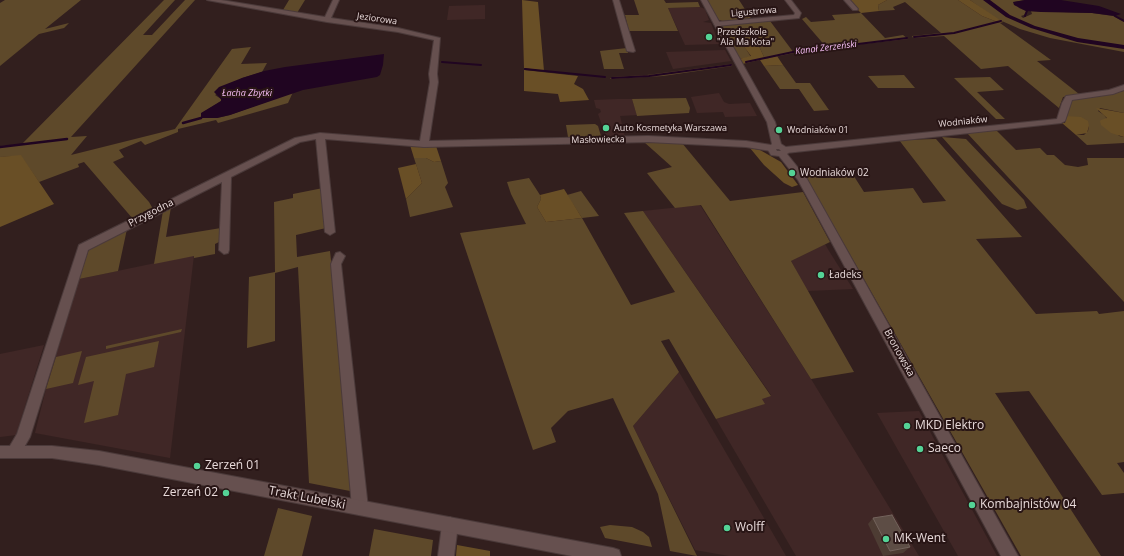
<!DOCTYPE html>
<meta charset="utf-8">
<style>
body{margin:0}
canvas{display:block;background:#321f1e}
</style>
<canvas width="1124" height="556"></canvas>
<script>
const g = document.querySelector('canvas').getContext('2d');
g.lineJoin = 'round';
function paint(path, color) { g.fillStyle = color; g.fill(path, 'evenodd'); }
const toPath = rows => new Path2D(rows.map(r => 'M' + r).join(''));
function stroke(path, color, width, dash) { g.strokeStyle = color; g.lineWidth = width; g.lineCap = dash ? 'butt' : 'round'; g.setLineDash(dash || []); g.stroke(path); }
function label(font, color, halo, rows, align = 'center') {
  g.font = font + ' "Open Sans",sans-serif'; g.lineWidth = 4; g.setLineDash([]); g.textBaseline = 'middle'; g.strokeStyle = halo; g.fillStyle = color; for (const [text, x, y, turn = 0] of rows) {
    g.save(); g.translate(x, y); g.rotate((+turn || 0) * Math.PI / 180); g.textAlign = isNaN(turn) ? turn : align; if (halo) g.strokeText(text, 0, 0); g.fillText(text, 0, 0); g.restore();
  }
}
paint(toPath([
 [485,5,485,19,447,20,449,6],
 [700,7,705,9,709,20,703,22,711,23,719,44,685,45,668,8],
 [725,50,731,61,673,69,666,52],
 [719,93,724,102,729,104,750,103,757,116,725,117,723,112,697,113,691,97],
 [618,99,632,99,637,115,620,116,625,137,608,137,606,136,598,114,601,112,600,109,596,108,594,100],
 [700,205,811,379,919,556,796,556,716,419,764,404,761,399,771,395,643,211],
 [825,244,829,251,853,289,807,291,791,261],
 [194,255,170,458,35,433,46,389,79,279],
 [44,345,16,435,0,437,0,354],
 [679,372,786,556,729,556,695,550,633,426],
 [919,411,950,469,997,556,958,556,877,413]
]), '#402726');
paint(toPath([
 [5,0,81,0,45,29,69,23,64,28,39,34,0,66,0,3],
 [164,0,175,0,143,35,152,35,185,0,195,0,71,137,87,136,71,155,175,129,232,49,251,47,241,64,267,63,262,72,242,78,215,95,221,99,221,101,202,113,201,118,217,118,230,115,293,92,288,103,218,123,216,120,178,129,178,132,145,145,141,141,119,150,124,157,113,162,149,202,153,209,133,219,84,162,78,164,79,167,39,182,21,156,0,157,0,146,22,144],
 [289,0,305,0,297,13,283,10],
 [634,0,664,0,666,3,698,2,700,7,668,8,678,31,629,31,625,15,639,15],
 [707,0,739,0,752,20,726,22,719,20],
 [887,0,958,0,982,16,1000,23,1051,60,1037,61,1079,94,1063,97,1059,108,1008,66,981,69,944,36,913,38,912,36,941,33,905,2,893,7,895,10,879,11,878,5],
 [970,0,1025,0,1014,2,1019,8,1026,11,1024,15,1021,16,1023,18,1032,14,1031,11,1092,13,1113,16,1124,22,1124,52,1050,38,1020,29,995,18],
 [861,13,885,38,903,35,908,39,827,48,802,19,806,17,811,22,835,20,832,15],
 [770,21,794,53,765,59,757,42,749,39,744,46,751,57,739,59,720,25],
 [627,48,628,53,619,53,624,69,604,69,600,51],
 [731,64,732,66,663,76,610,79,612,77,647,75],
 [783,65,796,83,810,83,829,110,814,111,799,89,780,89,764,66],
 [904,75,915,88,878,88,868,76],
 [990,77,1004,90,977,92,1005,119,996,119,954,78],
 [1124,91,1124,113,1100,108,1098,111,1104,115,1119,136,1124,137,1124,143,1087,145,1076,135,1084,135,1088,131,1089,126,1066,116,1071,100],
 [686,98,690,108,689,113,653,115,637,116,632,99],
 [595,124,598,126,601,136,568,137,566,125],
 [996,130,1016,150,1040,148,1047,155,1054,155,1065,165,1078,167,1088,165,1087,158,1124,158,1124,302,967,133],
 [942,137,966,139,1024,200,1027,208,1017,210,1002,204],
 [936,139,1022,237,976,239,1036,314,1097,311,1099,314,1124,311,1124,462,1117,463,1124,473,1124,493,1102,495,1029,391,995,393,1101,556,1021,556,805,175,828,174,827,171,850,170,864,192,913,188,923,203,946,201,899,140],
 [644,142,682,143,730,201,803,192,830,242,791,261,854,372,811,379,701,205,675,208,647,173,672,167],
 [414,158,426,158,434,162,441,161,448,183,445,187,453,207,410,217,406,199,422,183],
 [529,178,540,195,541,199,537,207,546,222,582,218,567,195,581,191,599,216,582,218,631,305,675,292,624,213,643,211,771,396,762,399,765,404,716,419,669,339,661,341,679,372,633,426,697,556,670,551,658,494,613,398,568,411,551,428,556,442,533,450,460,233,526,224,511,194,507,182],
 [323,188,326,228,296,235,297,257,330,251,346,402,351,488,350,491,309,483,298,267,275,273,275,341,247,348,249,277,275,272,274,202,293,198,293,194],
 [171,207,166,237,221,228,219,242,215,244,215,254,194,258,194,256,154,264,163,211],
 [127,229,118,271,79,279,89,249],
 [182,329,181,332,106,349,106,346],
 [159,341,154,367,126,374,118,415,84,423,94,381,78,385,86,357],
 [82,351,73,383,46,389,56,357],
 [278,508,312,516,302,556,264,556],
 [610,525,632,527,643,532,649,537,652,547,605,538,600,527],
 [374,529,433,540,431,556,369,556]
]), '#5e492a');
paint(toPath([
 [522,0,538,2,544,71,524,68],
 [848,0,887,0,878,5,879,11,861,13],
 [958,0,970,0,1003,22,1000,23,982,16],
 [745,39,757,42,765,59,777,56,783,65,764,66,760,60,742,64,739,59,751,56,745,48,743,41],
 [524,70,578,76,574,84,583,89,589,100,560,102,558,94,524,91],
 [1096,108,1124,113,1124,137,1111,133,1101,125,1100,121,1101,120,1107,118],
 [1066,116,1081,117,1088,121,1089,126,1087,133,1076,135,1062,123,1065,123],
 [410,145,436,146,441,161,434,162,426,158,414,158],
 [750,148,760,150,781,162,798,185,792,187,784,183,764,165],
 [21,155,54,204,0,227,0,157],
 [416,164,422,183,406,199,398,168],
 [564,189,582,218,546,222,537,207,541,199,540,195],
 [457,545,490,551,490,556,456,556]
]), '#694f26');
paint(toPath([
 [1025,0,1061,0,1099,6,1121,14,1115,16,1092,13,1041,12,1026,11,1014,5,1013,2],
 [384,54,383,65,380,75,377,77,303,90,230,115,217,118,201,118,201,113,221,101,221,99,214,92,219,87,242,78,264,71,285,67]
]), '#200521');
stroke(toPath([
 [1025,16,1027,11],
 [1115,16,1124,21],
 [914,37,954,33,1001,21],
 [442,62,481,65],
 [746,62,793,52,907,38],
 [525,69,605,77],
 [612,78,649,76,731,65]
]), '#200521', 2);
stroke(toPath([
 [183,123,201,118],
 [0,147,67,139]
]), '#200521', 2.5);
paint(toPath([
 [983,0,990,0,1010,15,1035,26,1078,38,1124,45,1124,49,1077,42,1031,28,1006,17,983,0]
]), '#200521');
const minor = toPath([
 [207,0,221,0,325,17,333,0,339,0,331,18,398,28,440,38,437,74,438,82,429,141,648,136,746,141,771,145,775,148,771,151,746,147,648,142,424,147,325,139,335,232,330,235,325,232,316,139,300,142,231,177,229,250,228,253,224,254,219,250,222,182,88,250,30,437,19,456,14,457,9,456,7,451,17,434,79,245,295,138,320,133,420,141,430,82,429,74,434,40,398,32,327,22,207,0],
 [613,0,619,0,635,51,633,52,627,51,613,0],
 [785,0,791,0,801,13,799,18,717,26,714,24,717,22,794,15,795,13,785,0],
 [844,0,850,0,858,9,857,10,853,10,844,0],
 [1124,85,1124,90,1113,94,1072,100,1065,121,1061,123,786,153,782,150,786,147,1057,119,1062,103,1066,96,1109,90,1124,85],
 [340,252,345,256,341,264,368,508,365,513,360,515,355,513,352,508,331,264,336,253,340,252],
 [450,517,455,520,458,525,454,556,438,556,442,525,445,520,450,517]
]);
const tertiary = toPath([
 [701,0,707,0,775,122,781,144,789,149,790,151,787,154,807,179,1018,556,1001,556,798,180,779,156,771,155,767,148,772,144,767,122,701,0],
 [776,149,779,149,781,151,777,151,776,149],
 [0,446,52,446,99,451,613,548,619,550,621,556,572,556,99,465,52,458,0,458,0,446]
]);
stroke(minor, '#4b3a3a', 2);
stroke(tertiary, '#4b3a3a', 2);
paint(minor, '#66504f');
paint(tertiary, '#66504f');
paint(toPath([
 [873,518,910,547,903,553,883,556,868,524]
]), '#4d3c33');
const building = toPath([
 [892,515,910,547,890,551,873,518,892,515]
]);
paint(building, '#5d4d45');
stroke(building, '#73635c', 1);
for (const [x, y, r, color] of [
 [709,37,4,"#54d396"],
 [606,128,4,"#54d396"],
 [779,130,4,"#54d396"],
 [792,173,4,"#54d396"],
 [821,275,4,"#54d396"],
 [907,426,4,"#54d396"],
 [920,449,4,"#54d396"],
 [197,466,4,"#54d396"],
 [226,493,4,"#54d396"],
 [972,505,4,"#54d396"],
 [727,528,4,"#54d396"],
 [886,539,4,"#54d396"]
]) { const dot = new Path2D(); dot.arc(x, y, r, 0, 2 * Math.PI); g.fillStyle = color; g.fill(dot); stroke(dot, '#281515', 1.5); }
label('9px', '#e8dada', '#281515', [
 ["Ligustrowa",754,12,-5],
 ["Jeziorowa",377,19,8],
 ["Wodniaków",963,122,-6],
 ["Masłowiecka",598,140,-1]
]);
label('9px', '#e8dada', '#281515', [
 ["Przedszkole",717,32],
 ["\"Ala Ma Kota\"",717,42],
 ["Auto Kosmetyka Warszawa",614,128],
 ["Wodniaków 01",787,130]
], 'left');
label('italic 9px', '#f6bef6', '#281515', [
 ["Kanał Zerzeński",826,48,-7],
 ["Łacha Zbytki",247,93]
]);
label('10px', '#e8dada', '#281515', [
 ["Wodniaków 02",800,173],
 ["Ładeks",829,275]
], 'left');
label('10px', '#e8dada', '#281515', [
 ["Przygodna",151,213,-27],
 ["Bronowska",899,353,61]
]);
label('12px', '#e8dada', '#281515', [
 ["MKD Elektro",915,426],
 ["Saeco",928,449],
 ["Zerzeń 01",205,466],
 ["Zerzeń 02",218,493,"right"],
 ["Kombajnistów 04",980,505],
 ["Wolff",735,528],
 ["MK-Went",894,539]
], 'left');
label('12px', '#e8dada', '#281515', [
 ["Trakt Lubelski",307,498,11]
]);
</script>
